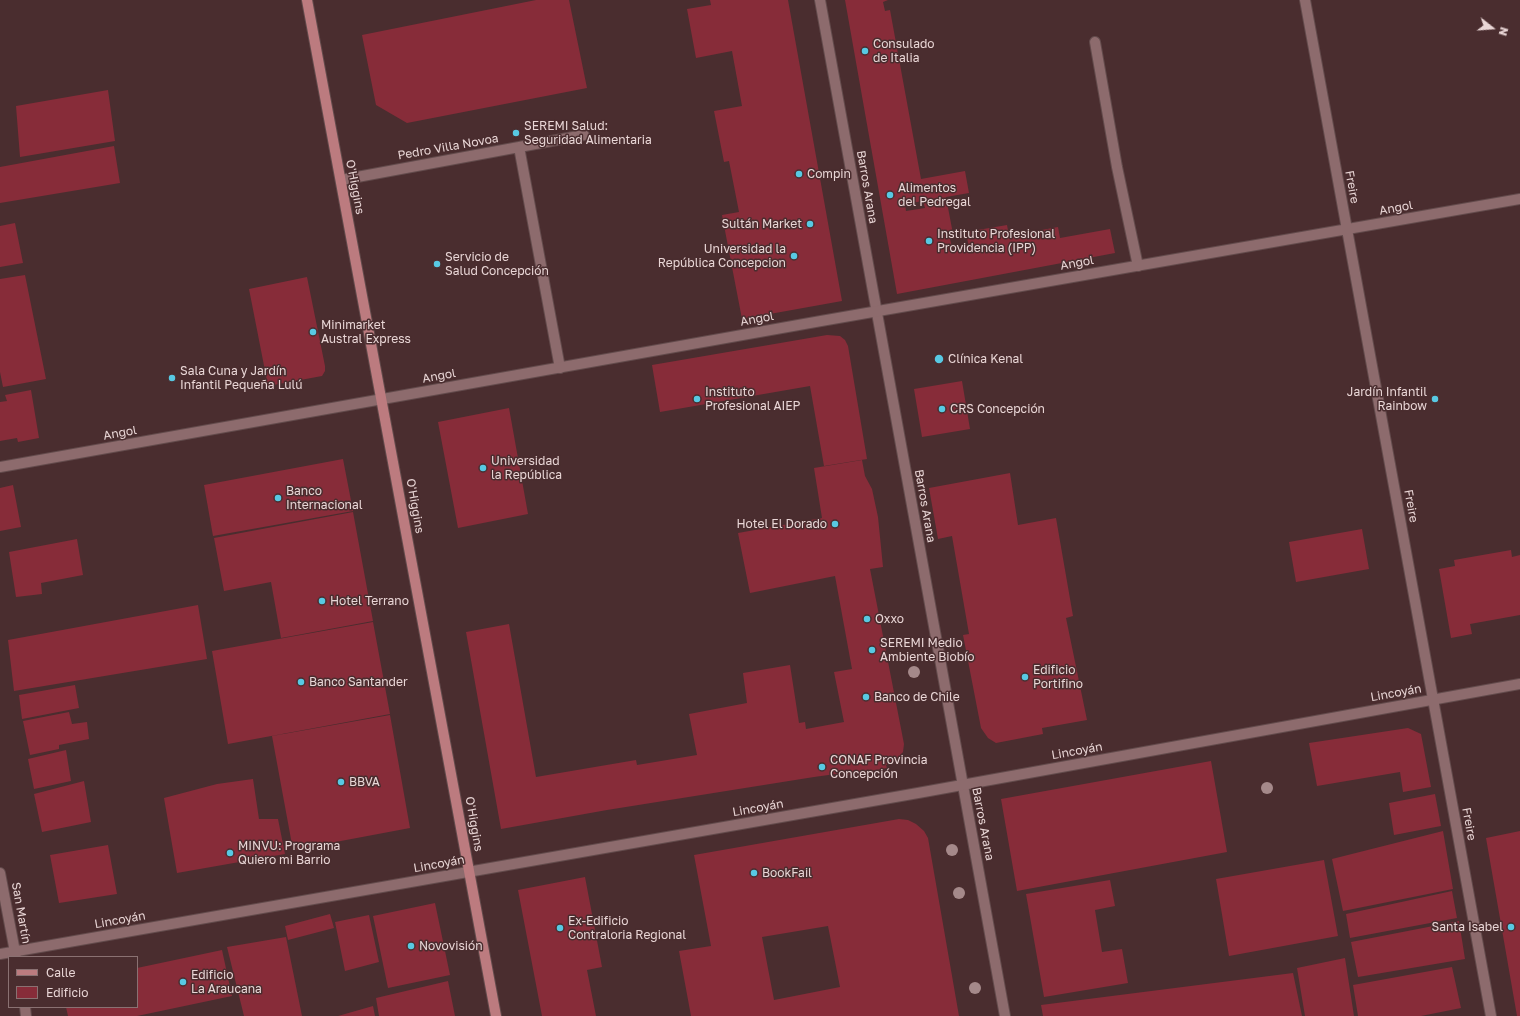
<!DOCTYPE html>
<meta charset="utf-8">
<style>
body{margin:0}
#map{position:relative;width:1520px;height:1016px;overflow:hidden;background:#4a2d2f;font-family:"Golos Text",sans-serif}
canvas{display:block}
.legend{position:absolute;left:8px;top:956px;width:130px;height:52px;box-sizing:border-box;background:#4a2d2f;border:1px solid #8a7172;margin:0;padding:5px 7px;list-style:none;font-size:12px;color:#e9d6d6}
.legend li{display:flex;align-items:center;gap:8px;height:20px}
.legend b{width:20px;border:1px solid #8a7172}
.north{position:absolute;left:1472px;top:8px;width:40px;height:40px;-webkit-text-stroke:3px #4a2d2f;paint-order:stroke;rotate:107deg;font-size:11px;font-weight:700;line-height:16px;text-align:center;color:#e9d6d6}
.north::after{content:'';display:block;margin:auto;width:14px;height:18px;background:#e9d6d6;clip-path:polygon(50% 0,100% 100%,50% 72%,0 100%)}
</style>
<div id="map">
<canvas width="1520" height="1016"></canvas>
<ul class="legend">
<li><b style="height:5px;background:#bc7b7f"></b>Calle</li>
<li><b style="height:11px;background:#872c39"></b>Edificio</li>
</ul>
<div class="north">N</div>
</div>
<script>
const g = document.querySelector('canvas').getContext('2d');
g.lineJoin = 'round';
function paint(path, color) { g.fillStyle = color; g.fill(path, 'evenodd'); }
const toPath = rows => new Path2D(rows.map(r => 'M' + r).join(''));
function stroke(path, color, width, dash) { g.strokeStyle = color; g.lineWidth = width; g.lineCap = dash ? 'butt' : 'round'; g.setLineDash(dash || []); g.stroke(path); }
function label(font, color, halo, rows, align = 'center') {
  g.font = font + ' "Golos Text",sans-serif'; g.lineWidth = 3; g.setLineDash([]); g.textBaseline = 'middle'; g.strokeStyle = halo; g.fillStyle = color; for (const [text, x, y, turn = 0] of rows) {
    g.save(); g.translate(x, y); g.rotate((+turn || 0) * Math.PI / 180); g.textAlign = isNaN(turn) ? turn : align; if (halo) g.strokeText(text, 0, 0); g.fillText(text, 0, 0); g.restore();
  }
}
paint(toPath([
 [536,0,569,0,587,88,407,123,376,105,362,35],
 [710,0,788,0,842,301,742,319,722,215,739,212,729,161,724,162,714,111,742,106,732,51,696,58,687,9,711,5],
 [845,0,888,0,883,2,885,11,890,10,921,179,965,171,969,193,946,197,953,234,949,235,953,251,969,248,966,232,1007,225,1009,236,1058,227,1060,238,1110,229,1115,253,897,294],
 [923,201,925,208,906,211,905,204],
 [108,90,115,141,20,157,16,106],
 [114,146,120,183,0,203,0,167],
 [15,223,23,263,0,267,0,226],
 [25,275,46,379,3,387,0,372,0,279],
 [307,277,325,366,325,371,322,376,268,386,249,289],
 [827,335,840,336,845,340,848,346,867,459,824,466,810,386,660,412,652,365],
 [962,381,970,429,922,437,914,389],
 [31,390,39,438,18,442,17,438,0,441,0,402,7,401,5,395],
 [509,408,528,514,458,528,438,422],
 [343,459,353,511,213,536,204,485],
 [862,460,865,476,872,489,878,517,883,567,870,569,904,744,903,752,898,758,886,765,887,768,844,776,843,773,814,777,607,810,501,829,466,632,509,624,536,777,636,760,637,765,697,755,689,714,747,703,743,673,790,665,799,723,805,722,806,729,844,722,834,672,852,669,835,576,750,593,738,533,822,518,814,468],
 [1010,473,1018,525,1056,518,1073,616,1066,618,1087,720,1042,728,1043,734,996,743,988,738,981,728,963,635,969,634,952,536,938,539,929,488],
 [13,485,21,527,0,531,0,488],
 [353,512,373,621,281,638,271,582,224,591,214,538],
 [1362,529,1369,569,1296,582,1289,542],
 [77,539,83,575,41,583,42,594,16,597,9,552],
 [1511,550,1512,557,1520,555,1520,615,1470,624,1472,634,1451,638,1439,569,1455,566,1454,560],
 [198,605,207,659,14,691,8,640],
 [373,622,390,714,228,744,212,651],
 [75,685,79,708,22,719,19,695],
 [69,712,72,724,87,722,89,739,59,745,59,749,30,755,23,721],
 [390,715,410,828,293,850,272,736],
 [1408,728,1421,734,1431,787,1403,792,1400,772,1317,786,1309,743],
 [66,750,71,781,34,789,28,759],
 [1211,761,1227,852,1017,891,1001,799],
 [253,779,259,819,278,819,285,854,177,873,164,798,217,784],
 [84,781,91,822,42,832,34,794],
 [1435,794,1441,826,1394,835,1389,803],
 [899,819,908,820,916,824,924,831,928,838,959,1016,691,1016,679,951,711,946,694,855],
 [828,926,840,987,774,1000,762,937],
 [1443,831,1453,889,1343,911,1332,859],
 [1520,831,1520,1016,1517,1016,1486,838],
 [108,845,117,894,59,903,50,855],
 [1324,860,1338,936,1229,956,1216,879],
 [585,877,602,967,587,970,596,1016,542,1016,518,890],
 [1110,880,1115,906,1095,910,1102,952,1122,949,1128,983,1044,997,1026,894],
 [1452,891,1457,918,1350,938,1346,914],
 [435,903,450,975,388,988,373,916],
 [330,914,334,928,288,940,285,926],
 [369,915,379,962,345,971,335,922],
 [1459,921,1465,959,1358,977,1351,942],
 [286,937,302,1016,244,1016,227,947],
 [222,950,232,996,137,1016,68,1016,66,1007,137,1007,137,968],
 [1345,958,1354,1016,1305,1016,1297,968],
 [1452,967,1461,1008,1421,1016,1358,1016,1353,985],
 [1293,973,1302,1016,1043,1016,1041,1005],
 [448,981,455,1016,379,1016,376,998],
 [373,1006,375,1016,338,1016]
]), '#872c39');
const lane = toPath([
 [1095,42,1117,167,1138,266]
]);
const street = toPath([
 [820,0,1005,1016],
 [519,147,560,368],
 [341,180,584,135]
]);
const secondary = toPath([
 [1305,0,1491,1016],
 [0,467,821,321,1520,199],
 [0,873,16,957],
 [0,954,918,793,1520,684],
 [25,1007,26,1016]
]);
const primary = toPath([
 [307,0,496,1016]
]);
stroke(lane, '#634b4c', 12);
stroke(street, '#634b4c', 12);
stroke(secondary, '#634b4c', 12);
stroke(primary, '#634b4c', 12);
stroke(lane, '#8d6b6d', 10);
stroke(street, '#8d6b6d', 10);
stroke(secondary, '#8d6b6d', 10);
stroke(primary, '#bc7b7f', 10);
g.fillStyle = '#a5898a';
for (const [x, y] of [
 [914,672],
 [1267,788],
 [952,850],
 [959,893],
 [975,988]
]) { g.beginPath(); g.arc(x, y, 6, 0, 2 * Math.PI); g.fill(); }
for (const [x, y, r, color] of [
 [865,51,4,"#58c9e3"],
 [516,133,4,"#58c9e3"],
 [799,174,4,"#58c9e3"],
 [890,195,4,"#58c9e3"],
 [810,224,4,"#58c9e3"],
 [929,241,4,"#58c9e3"],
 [794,256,4,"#58c9e3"],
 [437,264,4,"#58c9e3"],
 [313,332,4,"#58c9e3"],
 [939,359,5,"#58c9e3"],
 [172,378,4,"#58c9e3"],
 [697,399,4,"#58c9e3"],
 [1435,399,4,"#58c9e3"],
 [942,409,4,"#58c9e3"],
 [483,468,4,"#58c9e3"],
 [278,498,4,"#58c9e3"],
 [835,524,4,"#58c9e3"],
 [322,601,4,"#58c9e3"],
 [867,619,4,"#58c9e3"],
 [872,650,4,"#58c9e3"],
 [1025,677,4,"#58c9e3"],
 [301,682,4,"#58c9e3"],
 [866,697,4,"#58c9e3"],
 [822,767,4,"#58c9e3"],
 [341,782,4,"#58c9e3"],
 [230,853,4,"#58c9e3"],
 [754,873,4,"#58c9e3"],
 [1511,927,4,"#58c9e3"],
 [560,928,4,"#58c9e3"],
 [411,946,4,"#58c9e3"],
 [183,982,4,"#58c9e3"]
]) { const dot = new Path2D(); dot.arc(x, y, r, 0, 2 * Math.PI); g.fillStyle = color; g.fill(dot); stroke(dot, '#4a2d2f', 1.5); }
label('12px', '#e9d6d6', '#4a2d2f', [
 ["Consulado",873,44],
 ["de Italia",873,58],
 ["SEREMI Salud:",524,126],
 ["Seguridad Alimentaria",524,140],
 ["Compin",807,174],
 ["Alimentos",898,188],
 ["del Pedregal",898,202],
 ["Sultán Market",802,224,"right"],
 ["Instituto Profesional",937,234],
 ["Providencia (IPP)",937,248],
 ["Universidad la",786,249,"right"],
 ["República Concepcion",786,263,"right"],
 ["Servicio de",445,257],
 ["Salud Concepción",445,271],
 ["Minimarket",321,325],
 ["Austral Express",321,339],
 ["Clínica Kenal",948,359],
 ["Sala Cuna y Jardín",180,371],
 ["Infantil Pequeña Lulú",180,385],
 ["Instituto",705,392],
 ["Profesional AIEP",705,406],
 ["Jardín Infantil",1427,392,"right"],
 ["Rainbow",1427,406,"right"],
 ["CRS Concepción",950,409],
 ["Universidad",491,461],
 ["la República",491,475],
 ["Banco",286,491],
 ["Internacional",286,505],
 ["Hotel El Dorado",827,524,"right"],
 ["Hotel Terrano",330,601],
 ["Oxxo",875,619],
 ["SEREMI Medio",880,643],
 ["Ambiente Biobío",880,657],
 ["Edificio",1033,670],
 ["Portifino",1033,684],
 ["Banco Santander",309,682],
 ["Banco de Chile",874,697],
 ["CONAF Provincia",830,760],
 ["Concepción",830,774],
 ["BBVA",349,782],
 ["MINVU: Programa",238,846],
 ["Quiero mi Barrio",238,860],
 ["BookFail",762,873],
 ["Ex-Edificio",568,921],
 ["Contraloria Regional",568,935],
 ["Santa Isabel",1503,927,"right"],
 ["Novovisión",419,946],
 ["Edificio",191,975],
 ["La Araucana",191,989]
], 'left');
label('12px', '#e9d6d6', '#4a2d2f', [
 ["Pedro Villa Novoa",448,147,-10],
 ["O'Higgins",355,187,79],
 ["Barros Arana",867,187,80],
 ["Freire",1352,187,80],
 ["Angol",1396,208,-10],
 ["Angol",1077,263,-10],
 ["Angol",757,319,-10],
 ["Angol",439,376,-10],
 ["Angol",120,433,-10],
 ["O'Higgins",415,506,80],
 ["Barros Arana",925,506,80],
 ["Freire",1411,506,80],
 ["Lincoyán",1396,693,-10],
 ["Lincoyán",1077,751,-10],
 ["Lincoyán",758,808,-10],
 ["O'Higgins",474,824,80],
 ["Barros Arana",983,824,79],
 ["Freire",1469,824,80],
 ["Lincoyán",439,864,-10],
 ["San Martín",21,913,80],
 ["Lincoyán",120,920,-10]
]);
</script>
